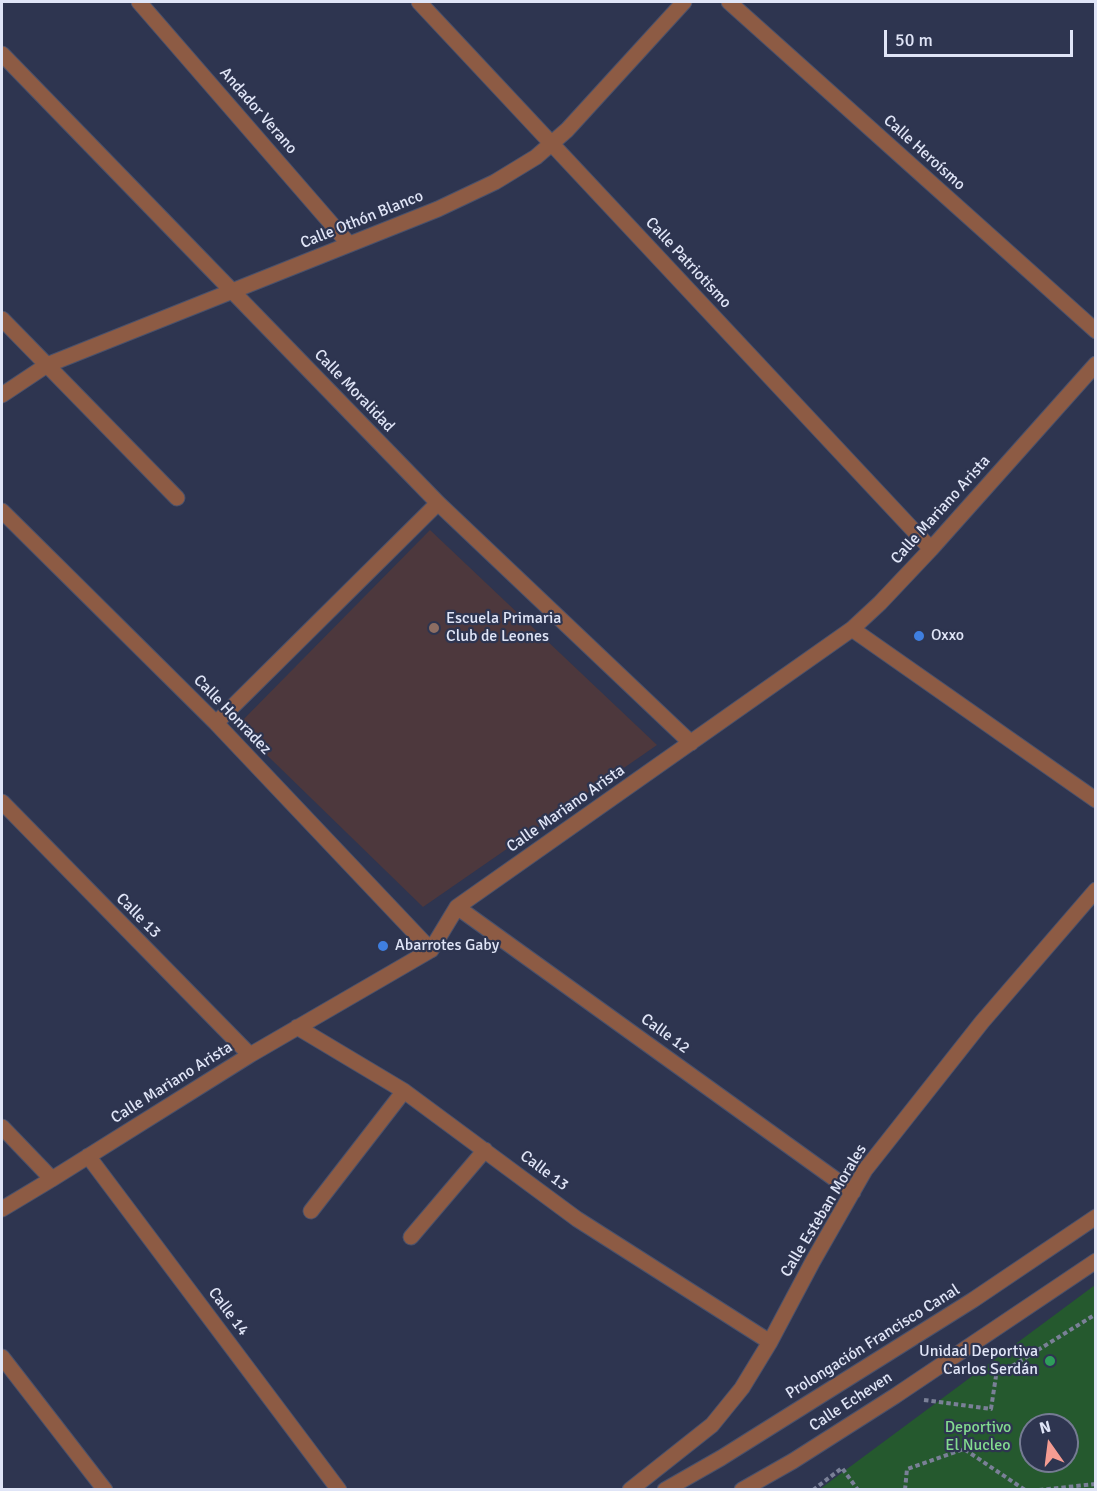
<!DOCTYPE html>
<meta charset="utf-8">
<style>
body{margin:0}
#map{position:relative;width:1097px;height:1491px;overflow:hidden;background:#2e3550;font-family:Signika,sans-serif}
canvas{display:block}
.frame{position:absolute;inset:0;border:3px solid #e0e5f7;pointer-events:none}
.north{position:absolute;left:1019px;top:1413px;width:60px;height:60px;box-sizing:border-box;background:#2e3550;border:2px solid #757b93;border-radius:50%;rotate:346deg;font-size:16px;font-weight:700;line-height:24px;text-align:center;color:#e0e5f7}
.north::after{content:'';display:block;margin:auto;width:21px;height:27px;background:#f59c92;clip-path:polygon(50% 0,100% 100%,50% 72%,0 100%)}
.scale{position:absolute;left:884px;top:30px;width:189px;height:27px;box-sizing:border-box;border:3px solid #e0e5f7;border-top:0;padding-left:8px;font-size:18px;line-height:21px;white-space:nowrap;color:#e0e5f7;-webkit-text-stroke:4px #2e3550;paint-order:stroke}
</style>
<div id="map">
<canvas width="1097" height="1491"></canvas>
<div class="frame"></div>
<div class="north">N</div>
<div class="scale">50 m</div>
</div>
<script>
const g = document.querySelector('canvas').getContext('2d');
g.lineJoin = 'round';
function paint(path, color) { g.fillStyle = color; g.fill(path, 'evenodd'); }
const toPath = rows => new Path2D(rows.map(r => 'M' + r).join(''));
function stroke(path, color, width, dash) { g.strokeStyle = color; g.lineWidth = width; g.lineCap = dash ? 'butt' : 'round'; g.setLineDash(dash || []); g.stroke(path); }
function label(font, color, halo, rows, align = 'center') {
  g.font = font + ' Signika,sans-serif'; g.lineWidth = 4.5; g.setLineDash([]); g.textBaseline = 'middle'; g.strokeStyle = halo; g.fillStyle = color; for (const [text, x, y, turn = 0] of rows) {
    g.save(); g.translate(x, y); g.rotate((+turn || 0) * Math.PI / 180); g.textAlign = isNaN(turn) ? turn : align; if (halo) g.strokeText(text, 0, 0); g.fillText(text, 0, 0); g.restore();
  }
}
paint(toPath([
 [430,530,657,745,423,907,237,726]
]), '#4d383d');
paint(toPath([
 [1095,1285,1095,1489,820,1489],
 [1031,1425,1067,1425,1067,1461,1031,1461]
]), '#25592e');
const minor = toPath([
 [139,2,349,244],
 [419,2,931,549],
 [729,2,1096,331],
 [2,54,438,503,691,743],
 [2,319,177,498],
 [2,395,47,365,438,209,495,182,536,157,567,130,684,2],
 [2,511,216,723,431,950],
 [852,629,1096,800],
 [216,723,438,503],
 [2,802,250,1055],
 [457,907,853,1192],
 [297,1027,404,1091,577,1219,770,1342],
 [2,1127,52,1179],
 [88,1156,339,1490],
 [2,1209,52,1179,250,1055,431,950,457,907,852,629,880,603,931,549,1096,364],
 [311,1211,404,1091],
 [411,1237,485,1150],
 [2,1357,105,1490],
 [630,1490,712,1425,742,1388,770,1342,813,1261,865,1170,982,1022,1096,890],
 [665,1490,721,1458,973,1300,1096,1217],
 [742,1490,793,1461,895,1396,1096,1261]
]);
stroke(minor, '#4a516b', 17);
stroke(toPath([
 [924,1400,991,1409,996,1376,1096,1314],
 [813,1490,842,1468,858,1490],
 [905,1490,907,1469,964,1449,1025,1490],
 [1039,1490,1096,1484]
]), '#7a8097', 4, [4.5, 3]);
stroke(minor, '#8d5b44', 15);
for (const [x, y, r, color] of [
 [434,628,6,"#8d6e63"],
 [919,636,6,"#3f7fe0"],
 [383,946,6,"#3f7fe0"],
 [1050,1361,6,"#2e9e5b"]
]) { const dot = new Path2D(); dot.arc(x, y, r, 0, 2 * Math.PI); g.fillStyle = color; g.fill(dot); stroke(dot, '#2e3550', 2); }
label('16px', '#e0e5f7', '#2e3550', [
 ["Andador Verano",258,111,49],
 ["Calle Heroísmo",924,153,42],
 ["Calle Othón Blanco",362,220,-22],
 ["Calle Patriotismo",688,263,47],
 ["Calle Moralidad",354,391,46],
 ["Calle Mariano Arista",941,510,-48],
 ["Calle Honradez",232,715,46],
 ["Calle Mariano Arista",566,809,-35],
 ["Calle 13",138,916,45],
 ["Calle 12",665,1034,36],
 ["Calle Mariano Arista",172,1083,-32],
 ["Calle 13",544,1171,37],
 ["Calle Esteban Morales",824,1211,-59],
 ["Calle 14",228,1312,53],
 ["Prolongación Francisco Canal",873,1342,-32],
 ["Calle Echeven",851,1402,-33]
]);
label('16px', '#e0e5f7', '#2e3550', [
 ["Escuela Primaria",446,619],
 ["Club de Leones",446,637],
 ["Oxxo",931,636],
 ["Abarrotes Gaby",395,946],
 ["Unidad Deportiva",1038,1352,"right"],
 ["Carlos Serdán",1038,1370,"right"]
], 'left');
label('16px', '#83db8f', '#2e3550', [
 ["Deportivo",978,1428],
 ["El Nucleo",978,1446]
]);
</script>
